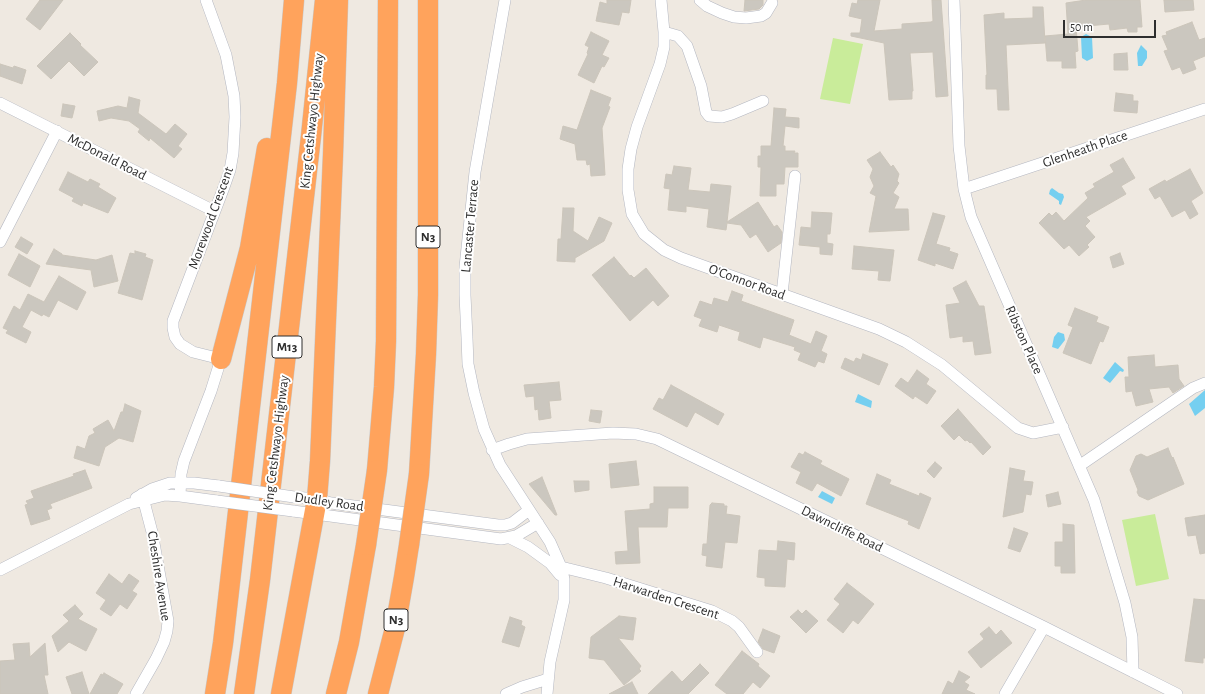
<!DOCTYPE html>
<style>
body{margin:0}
#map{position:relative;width:1205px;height:694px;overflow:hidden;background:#efe9e1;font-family:"Alegreya Sans",sans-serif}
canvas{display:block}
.scale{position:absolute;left:1063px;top:20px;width:93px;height:18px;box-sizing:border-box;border:2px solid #2e2e2e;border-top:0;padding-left:5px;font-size:12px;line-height:14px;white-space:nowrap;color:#2e2e2e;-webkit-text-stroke:3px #fff;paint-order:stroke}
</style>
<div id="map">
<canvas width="1205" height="694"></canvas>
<div class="scale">50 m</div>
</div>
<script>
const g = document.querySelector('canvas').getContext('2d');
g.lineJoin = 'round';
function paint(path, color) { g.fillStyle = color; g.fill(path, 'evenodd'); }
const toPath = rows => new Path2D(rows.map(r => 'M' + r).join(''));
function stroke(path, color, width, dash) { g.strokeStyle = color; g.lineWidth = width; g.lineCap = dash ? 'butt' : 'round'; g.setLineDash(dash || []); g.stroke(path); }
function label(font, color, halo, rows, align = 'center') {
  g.font = font + ' "Alegreya Sans",sans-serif'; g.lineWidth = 4; g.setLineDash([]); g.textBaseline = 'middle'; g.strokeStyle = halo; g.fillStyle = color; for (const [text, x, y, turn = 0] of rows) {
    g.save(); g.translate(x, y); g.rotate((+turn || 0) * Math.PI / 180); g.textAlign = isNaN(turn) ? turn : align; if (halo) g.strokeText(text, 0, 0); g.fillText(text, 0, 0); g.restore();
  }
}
paint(toPath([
 [833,38,863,44,850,104,820,99],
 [1155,514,1169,579,1136,586,1122,520]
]), '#c9ec9a');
paint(toPath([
 [1086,34,1092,37,1093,58,1087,61,1082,58,1081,37],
 [1141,45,1147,51,1147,58,1142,66,1138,66,1137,53],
 [1052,188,1059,193,1063,194,1064,197,1061,205,1059,204,1059,201,1049,194,1050,190],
 [1058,332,1064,334,1065,340,1058,349,1052,347,1054,337],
 [1115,362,1124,370,1123,372,1120,371,1110,383,1103,378],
 [1205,390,1205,408,1195,416,1189,404],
 [858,394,872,401,871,408,855,402],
 [822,491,835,498,832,504,818,497]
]), '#75cff0');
const building = toPath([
 [40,0,63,0,40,30,26,19,40,0],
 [607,0,631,0,629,13,622,12,619,25,596,21,600,2,607,4,607,0],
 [745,0,763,0,763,5,759,9,744,11,745,0],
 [858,0,880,0,874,31,902,29,902,24,931,22,933,21,932,0,941,0,948,96,936,97,933,52,910,53,913,91,912,91,912,99,889,100,884,43,851,36,851,33,860,33,862,19,849,16,852,3,857,4,858,0],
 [1086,0,1140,0,1142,27,1137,27,1137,32,1128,32,1127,28,1110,30,1109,24,1076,27,1078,51,1075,52,1076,68,1062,68,1062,61,1047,61,1045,36,1068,34,1066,3,1086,0],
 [1164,0,1193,0,1194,10,1165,12,1164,0],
 [1033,7,1043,7,1045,43,1006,45,1009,110,998,110,997,89,986,89,986,75,987,75,984,15,1004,13,1004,19,1033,18,1033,7],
 [1192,22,1199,40,1205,38,1205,56,1193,61,1196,69,1183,74,1180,67,1172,70,1164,51,1168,50,1162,36,1167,35,1166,32,1192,22],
 [591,32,609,41,602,55,609,58,604,67,602,66,594,83,578,75,588,54,587,53,589,47,585,45,591,32],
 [70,33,81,44,80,45,98,62,84,76,69,61,51,79,37,66,70,33],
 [1127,53,1128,70,1114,70,1114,54,1127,53],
 [0,64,13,68,14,66,26,70,22,84,0,76,0,64],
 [591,90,611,98,608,106,610,107,602,128,605,175,591,176,590,164,587,165,586,160,577,160,575,144,560,139,563,126,577,130,591,90],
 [1116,93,1133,95,1133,101,1138,101,1137,113,1114,111,1116,93],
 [129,97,140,100,138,113,166,134,175,124,187,134,178,146,182,149,174,158,150,138,149,141,138,132,140,129,129,121,111,118,99,121,97,111,118,106,127,108,129,97],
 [63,104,75,106,72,118,61,116,63,104],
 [774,108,786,109,785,117,799,118,799,128,785,126,783,146,785,146,785,151,795,151,794,153,798,153,798,167,785,167,784,184,776,184,776,196,760,196,761,167,758,167,758,156,761,156,761,146,771,146,774,108],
 [880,152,891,167,893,165,899,174,897,181,899,183,893,193,899,197,894,209,908,209,909,230,869,232,876,196,870,193,874,186,870,177,873,169,867,160,880,152],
 [1123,158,1135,178,1121,186,1126,194,1086,217,1090,221,1085,226,1095,237,1087,245,1089,247,1079,256,1069,245,1064,249,1039,223,1049,213,1052,216,1056,212,1064,221,1088,198,1085,193,1095,187,1093,184,1114,172,1110,165,1123,158],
 [674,166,691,168,688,190,710,192,711,184,731,186,727,222,758,202,774,227,777,225,782,232,781,243,768,252,756,234,750,238,741,225,727,223,726,230,707,227,709,209,686,206,686,212,668,210,670,189,664,188,666,174,672,175,674,166],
 [1190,169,1203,193,1191,201,1198,214,1190,219,1185,210,1172,217,1160,196,1155,199,1149,189,1165,180,1166,182,1190,169],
 [68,172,88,182,90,179,100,184,98,187,116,198,108,213,83,203,82,206,72,201,74,198,59,190,68,172],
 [563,208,574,208,573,231,588,241,599,217,612,223,604,241,575,258,575,262,557,261,558,239,561,239,563,208],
 [812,212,832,213,830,234,827,234,827,243,833,244,832,255,820,254,820,247,799,245,801,227,811,228,812,212],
 [933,213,945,216,936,244,950,248,949,251,958,254,953,269,935,263,935,266,918,260,933,213],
 [21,237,33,244,27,254,15,247,21,237],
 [854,246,894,250,890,281,878,280,879,271,852,269,854,246],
 [54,249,62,254,62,255,96,260,112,255,118,281,94,287,91,270,46,264,54,249],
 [135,251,146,254,145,257,153,260,142,300,118,293,130,253,135,254,135,251],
 [1120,253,1124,264,1113,268,1110,257,1120,253],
 [19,254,40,266,30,287,8,275,19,254],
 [614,257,630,276,631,275,634,278,646,268,669,296,658,306,653,300,630,321,592,275,614,257],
 [59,276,86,292,77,310,58,300,49,317,43,314,42,316,31,310,22,327,31,332,26,343,6,333,8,330,3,328,14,306,20,310,28,294,44,302,59,276],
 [966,281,979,306,984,306,991,353,975,355,973,341,963,342,963,336,950,338,946,305,960,303,953,288,966,281],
 [732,291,743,295,741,301,794,320,789,335,811,344,816,331,827,336,821,351,827,354,824,363,818,361,815,367,798,360,801,353,794,350,795,347,763,337,760,348,738,340,740,332,719,325,717,332,699,326,702,319,694,316,700,301,712,305,714,298,728,302,732,291],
 [1075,308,1098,317,1096,322,1109,327,1103,342,1100,341,1091,364,1063,353,1073,327,1068,325,1075,308],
 [863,354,888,364,879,385,841,368,845,358,854,362,856,358,861,360,863,354],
 [1154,355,1155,367,1178,365,1179,379,1184,386,1173,393,1169,387,1149,389,1153,402,1136,406,1132,391,1126,392,1125,377,1129,377,1128,357,1154,355],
 [917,370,929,379,926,384,936,391,927,404,915,396,913,399,895,386,901,378,908,383,917,370],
 [559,382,561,400,549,401,551,418,539,420,538,409,535,410,534,396,526,397,524,385,559,382],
 [671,385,724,414,718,425,695,412,687,427,653,409,659,398,663,400,671,385],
 [125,404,141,411,133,442,119,438,105,447,99,466,74,458,77,446,85,449,89,436,95,433,93,429,108,420,114,431,121,412,123,412,125,404],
 [958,409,991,447,983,455,971,442,970,443,967,440,965,441,959,435,954,440,941,426,958,409],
 [591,410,602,411,600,423,589,421,591,410],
 [1168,448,1172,458,1173,457,1184,484,1148,500,1139,496,1137,492,1138,490,1130,470,1136,456,1141,454,1147,457,1168,448],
 [805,452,822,461,820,464,849,479,841,496,817,483,812,491,796,483,801,472,791,467,799,453,803,455,805,452],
 [636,461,639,485,611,488,609,464,636,461],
 [935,462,942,468,934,478,927,471,935,462],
 [1010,468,1025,471,1023,481,1033,482,1031,495,1026,494,1023,512,1003,517,1010,468],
 [85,470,92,488,50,504,52,508,47,510,50,519,31,525,25,505,28,504,26,501,34,498,31,491,74,476,73,474,85,470],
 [877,474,891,480,889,484,919,496,920,493,931,498,919,529,908,524,909,521,866,504,877,474],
 [542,477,557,515,555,515,529,484,542,477],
 [574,481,589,481,589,490,575,492,574,481],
 [654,487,688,487,688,508,668,508,667,527,638,527,640,563,616,564,615,552,628,551,625,511,650,509,650,504,654,503,654,487],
 [1058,492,1061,504,1048,507,1046,495,1058,492],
 [712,503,724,504,724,506,727,506,726,514,740,516,737,543,725,542,722,568,706,566,707,556,702,555,703,544,707,544,710,505,712,503],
 [1205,515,1205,553,1200,554,1196,535,1188,536,1185,518,1205,515],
 [1063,524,1074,525,1075,573,1061,573,1061,566,1055,566,1055,542,1063,542,1063,524],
 [1014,528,1028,533,1020,552,1008,548,1014,528],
 [778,541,795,543,794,560,787,559,785,587,765,586,765,578,757,577,759,550,777,551,778,541],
 [109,574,122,584,129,574,139,581,132,591,137,594,127,609,120,604,111,616,100,609,106,600,96,593,109,574],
 [847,583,874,604,858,624,853,620,843,633,827,620,840,604,834,599,847,583],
 [1194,599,1205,600,1205,658,1203,658,1203,663,1185,661,1194,599],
 [75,605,83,614,78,619,97,629,86,651,69,642,58,652,52,636,69,621,63,615,75,605],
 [798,610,802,614,806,610,818,621,806,633,790,617,798,610],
 [619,616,636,618,633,640,618,638,641,666,639,669,641,671,624,685,604,660,589,658,591,637,619,616],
 [510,617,522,621,521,625,525,627,519,647,502,642,510,617],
 [989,627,996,635,1001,630,1012,643,981,668,968,652,984,639,980,634,989,627],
 [763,629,780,636,774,653,763,649,758,642,763,629],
 [29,643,30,657,45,643,48,675,44,675,48,694,0,694,0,661,15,660,13,644,29,643],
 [742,651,759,664,758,666,770,676,760,688,753,682,743,694,727,694,715,685,742,651],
 [700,664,709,673,688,694,648,694,672,671,682,682,700,664],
 [959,671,970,677,964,682,969,685,966,690,975,694,942,694,948,681,953,684,959,671],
 [82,672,89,694,72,694,66,677,82,672],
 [104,673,123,684,117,694,90,694,101,674,103,675,104,673],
 [632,682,638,694,609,694,632,682]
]);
paint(building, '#cbc7bf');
stroke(building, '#cbc5ba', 1);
const street = toPath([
 [505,0,475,172,465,267,465,295,467,338,468,364,474,393,484,429,500,465,550,542,561,567,564,579,564,600,550,662,547,694],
 [661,0,664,32,664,47,660,64,637,127,631,149,628,169,628,190,632,214,644,234,664,250,681,258,879,329,906,342,942,365,1018,428,1033,433,1063,427],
 [700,0,707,6,722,13,734,17,746,18,761,16,766,13,772,3],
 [954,0,959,146,964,189,971,217,1094,500,1125,603,1132,637,1133,672],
 [664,32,678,36,687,46,701,86,706,112,709,116,722,117,732,114,763,101],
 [0,103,214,211],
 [964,189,1205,109],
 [0,242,57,131],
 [782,294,795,176],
 [492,450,509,444,527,439,613,433,636,434,657,439,1044,627,1177,694],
 [1079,466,1193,388,1205,383],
 [180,496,181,474,184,461,211,391,221,359,193,352,180,344,175,337,173,328,173,321,224,187,230,170,233,153,235,117,234,96,226,55,206,0],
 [294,497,317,499,331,503,498,525,505,525,512,523,529,510],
 [136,498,152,489,170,483,194,483,219,486],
 [293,511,501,539,516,536,538,523],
 [510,538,528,547,550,563,560,575],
 [561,567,606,578,712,611,732,621,739,627,757,652],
 [0,570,129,504,165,495,180,496,217,501],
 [136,694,156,659,164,642,167,631,168,621,152,532,142,494],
 [506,694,522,687,548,679],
 [1005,694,1044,627]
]);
const highway = toPath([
 [221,359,250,248,267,148],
 [377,470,384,387,386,341,388,0],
 [419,474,426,354,428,295,428,0],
 [215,694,223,643,287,83,294,0],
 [244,694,260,580,311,136,325,0],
 [281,694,317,499,320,461,333,155,338,0],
 [336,694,349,642,366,545],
 [378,694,395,628,404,577,409,545]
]);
stroke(street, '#b4b7c1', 12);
stroke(highway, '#c9c9c9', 21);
stroke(street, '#fff', 11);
stroke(highway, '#ffa35c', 20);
const streetBridge = toPath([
 [219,486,294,497],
 [217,501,293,511]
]);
const highwayBridge = toPath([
 [366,545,377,470],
 [409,545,419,474]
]);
stroke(streetBridge, '#b4b7c1', 12, []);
stroke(highwayBridge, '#c9c9c9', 21, []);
stroke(streetBridge, '#fff', 11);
stroke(highwayBridge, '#ffa35c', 20);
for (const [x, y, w] of [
 [428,237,24],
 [287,347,30],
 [396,620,24]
]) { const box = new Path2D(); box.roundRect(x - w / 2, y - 11, w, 22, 3); g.fillStyle = '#fff'; g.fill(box); stroke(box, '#2e2e2e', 1); }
label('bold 13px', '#2e2e2e', null, [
 ["N3",428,237],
 ["M13",287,347],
 ["N3",396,620]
]);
label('14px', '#2e2e2e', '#fff', [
 ["King Cetshwayo Highway",312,121,-84],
 ["Glenheath Place",1085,149,-19],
 ["McDonald Road",107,157,27],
 ["Morewood Crescent",211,218,-70],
 ["Lancaster Terrace",470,226,-85],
 ["O'Connor Road",747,282,20],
 ["Ribston Place",1024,340,66],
 ["King Cetshwayo Highway",276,443,-83],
 ["Dudley Road",329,502,8],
 ["Dawncliffe Road",842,529,26],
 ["Cheshire Avenue",159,576,81],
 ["Harwarden Crescent",666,598,18]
]);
</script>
